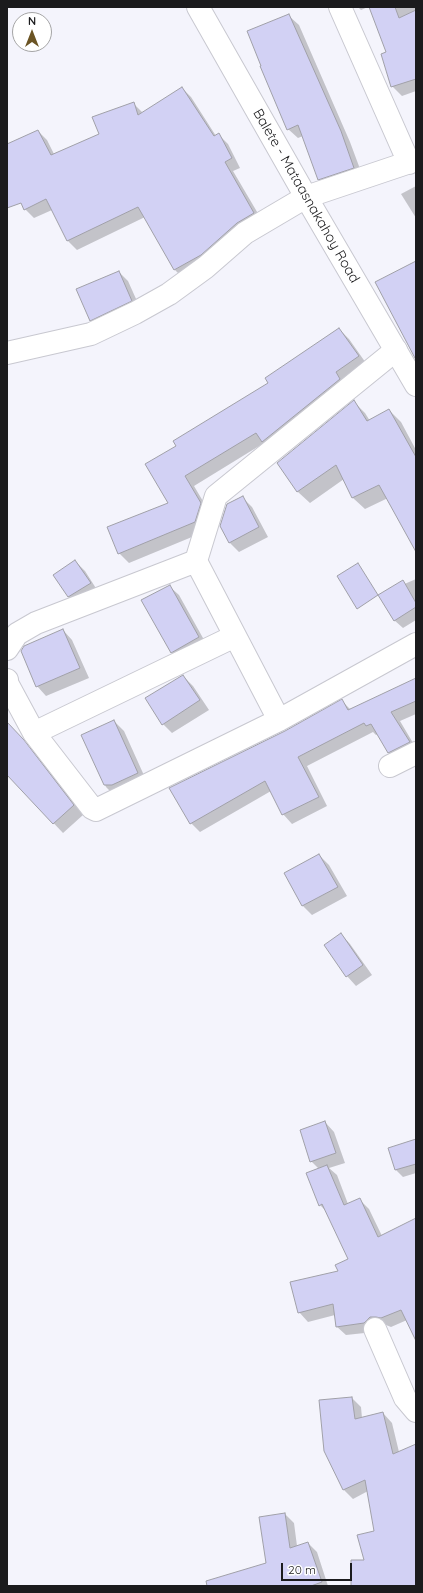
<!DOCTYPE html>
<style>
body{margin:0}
#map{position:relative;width:423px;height:1593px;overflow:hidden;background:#f4f4fc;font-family:Quicksand,sans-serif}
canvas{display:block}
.frame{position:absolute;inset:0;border:8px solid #1b1b1d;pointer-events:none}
.north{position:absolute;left:12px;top:12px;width:40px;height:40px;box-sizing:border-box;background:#fff;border:1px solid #a4a4a5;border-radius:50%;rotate:0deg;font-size:11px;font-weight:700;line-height:16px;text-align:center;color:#1b1b1d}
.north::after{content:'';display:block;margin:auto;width:14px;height:18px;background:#6b5424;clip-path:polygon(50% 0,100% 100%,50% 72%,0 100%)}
.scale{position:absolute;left:281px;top:1563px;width:71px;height:18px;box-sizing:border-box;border:2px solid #1b1b1d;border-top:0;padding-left:5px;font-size:12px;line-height:14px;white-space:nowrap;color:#1b1b1d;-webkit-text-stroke:3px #fff;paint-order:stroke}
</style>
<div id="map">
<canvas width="423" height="1593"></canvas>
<div class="frame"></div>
<div class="north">N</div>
<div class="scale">20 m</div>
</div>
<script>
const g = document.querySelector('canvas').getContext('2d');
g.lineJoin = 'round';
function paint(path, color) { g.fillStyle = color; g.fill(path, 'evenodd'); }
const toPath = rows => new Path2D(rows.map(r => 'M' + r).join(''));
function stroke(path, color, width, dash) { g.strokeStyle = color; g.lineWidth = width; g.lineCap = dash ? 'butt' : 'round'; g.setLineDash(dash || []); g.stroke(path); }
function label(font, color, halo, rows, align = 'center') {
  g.font = font + ' Quicksand,sans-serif'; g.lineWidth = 3; g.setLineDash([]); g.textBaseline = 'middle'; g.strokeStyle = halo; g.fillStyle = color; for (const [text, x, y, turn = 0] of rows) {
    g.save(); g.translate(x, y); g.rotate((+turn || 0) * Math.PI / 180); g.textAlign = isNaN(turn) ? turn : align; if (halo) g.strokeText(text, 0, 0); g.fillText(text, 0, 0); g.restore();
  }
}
paint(toPath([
 [358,7,368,7,361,10],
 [370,7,416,7,416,91,402,96,392,86,387,53],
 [289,16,299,25,350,142,363,177,328,189,319,179,303,136,298,138,288,129],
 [182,88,191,97,216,136,219,135,228,144,240,168,233,171,263,222,184,279,175,270,145,217,77,250,68,241,52,210,34,218,25,209,7,174,7,146,38,131,47,140,54,154,100,134,133,103,143,113],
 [416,186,416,218,401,194],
 [119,272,128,281,141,310,100,330,90,320],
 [339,329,349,339,368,366,272,451,264,443,194,486,210,513,204,532,129,563,119,553,169,503,178,446,269,383],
 [354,402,365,413,370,421,389,410,401,422,416,450,416,546,388,498,365,509,353,498,344,479,310,503,298,492,278,463],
 [242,497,252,507,268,537,239,552,230,543],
 [75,561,85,571,99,593,78,606,68,597],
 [416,579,416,620,403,628,394,620,379,595],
 [169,586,179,595,208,647,182,662,172,652],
 [63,630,72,640,89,678,46,696,37,686],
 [183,676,193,686,209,710,172,733,163,724],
 [416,680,416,714,400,721,416,748,398,762,389,752,378,734,376,735,373,732,307,766,327,806,292,824,283,814,271,791,200,832,191,823,285,732,342,701,351,710],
 [114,721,124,731,147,782,116,797,106,787,83,736],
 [7,724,33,751,83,815,63,833,7,774],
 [319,855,329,865,347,896,312,915,303,906,285,874],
 [341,934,350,944,372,975,356,986,347,976],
 [325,1122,334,1132,345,1163,329,1168,337,1175,348,1204,359,1199,369,1209,382,1236,416,1220,416,1338,407,1320,391,1327,386,1325,380,1326,374,1332,346,1335,336,1326,335,1315,308,1322,299,1312,349,1260,327,1212,320,1205,319,1169,311,1161],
 [416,1140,416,1173,403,1177,396,1170,389,1148],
 [352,1398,361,1407,362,1418,383,1413,392,1423,399,1452,416,1445,416,1586,352,1586,365,1561,375,1531,368,1491,353,1499,344,1490,325,1451],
 [285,1514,294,1523,297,1546,308,1543,317,1552,328,1586,236,1586,267,1564]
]), '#0003');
const building = toPath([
 [369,7,395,7,399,18,416,10,416,79,391,87,381,54,386,52,369,7],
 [289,14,341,131,354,168,318,180,298,125,287,130,260,66,261,66,247,31,289,14],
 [182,87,214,136,219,133,232,158,225,162,254,213,237,223,201,255,174,270,138,207,67,241,46,199,24,210,21,203,7,208,7,144,38,130,51,155,99,134,92,117,134,102,138,115,182,87],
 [416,261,416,360,375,282,416,261],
 [119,271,132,301,90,321,76,289,119,271],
 [339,328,359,356,336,372,340,379,262,442,256,433,185,476,201,503,195,522,118,554,107,527,168,503,145,464,176,446,173,441,268,383,265,378,339,328],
 [354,400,367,421,389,409,416,457,416,552,379,485,352,498,336,465,297,492,277,463,354,400],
 [243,496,259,527,229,543,220,526,227,504,243,496],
 [75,560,91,583,68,597,53,575,75,560],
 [358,563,378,595,403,580,416,603,416,607,394,621,378,595,357,609,337,576,358,563],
 [170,585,199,637,171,653,141,600,170,585],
 [63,629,80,668,36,687,21,651,24,646,63,629],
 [183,675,200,700,162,725,145,698,183,675],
 [416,678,416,701,391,712,410,742,388,753,371,724,366,726,364,723,298,757,319,797,282,815,265,781,190,824,169,788,285,731,342,699,348,710,416,678],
 [114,720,138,773,112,785,104,785,81,735,114,720],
 [7,722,24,740,74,805,53,824,7,775,7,722],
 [319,854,338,887,302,906,284,873,319,854],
 [341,933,363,965,346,977,324,945,341,933],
 [325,1121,336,1153,310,1162,300,1130,325,1121],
 [416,1139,416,1164,395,1170,388,1148,416,1139],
 [327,1165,344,1205,360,1198,378,1237,416,1218,416,1341,401,1310,381,1318,376,1317,370,1317,364,1323,336,1327,333,1304,298,1313,290,1282,338,1271,335,1265,348,1259,322,1204,319,1206,306,1173,327,1165],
 [352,1397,355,1419,383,1412,393,1454,416,1444,416,1586,351,1586,351,1560,364,1560,357,1535,374,1531,365,1480,343,1490,324,1451,319,1400,352,1397],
 [285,1513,290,1548,308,1542,322,1582,311,1586,207,1586,206,1581,266,1563,259,1517,285,1513]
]);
paint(building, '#d2d1f4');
stroke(building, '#a0a0a8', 1);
const street = toPath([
 [340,7,409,163],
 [7,353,91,334,135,313,169,294,206,267,245,233,306,197,416,160],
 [196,561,279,720],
 [7,649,17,634,36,623,196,561,216,496,396,350],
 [7,680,7,683,34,733,92,808,96,810,279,720,416,644],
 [34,733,235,636],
 [390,766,416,753],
 [375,1329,405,1398,416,1411]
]);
const secondary = toPath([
 [198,7,306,197,416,385]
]);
stroke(street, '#c8c8d0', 24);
stroke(secondary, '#c8c8d0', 24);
stroke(street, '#fff', 22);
stroke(secondary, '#fff', 22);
label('14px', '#1b1b1d', '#fff', [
 ["Balete - Mataasnakahoy Road",306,196,60]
]);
</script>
